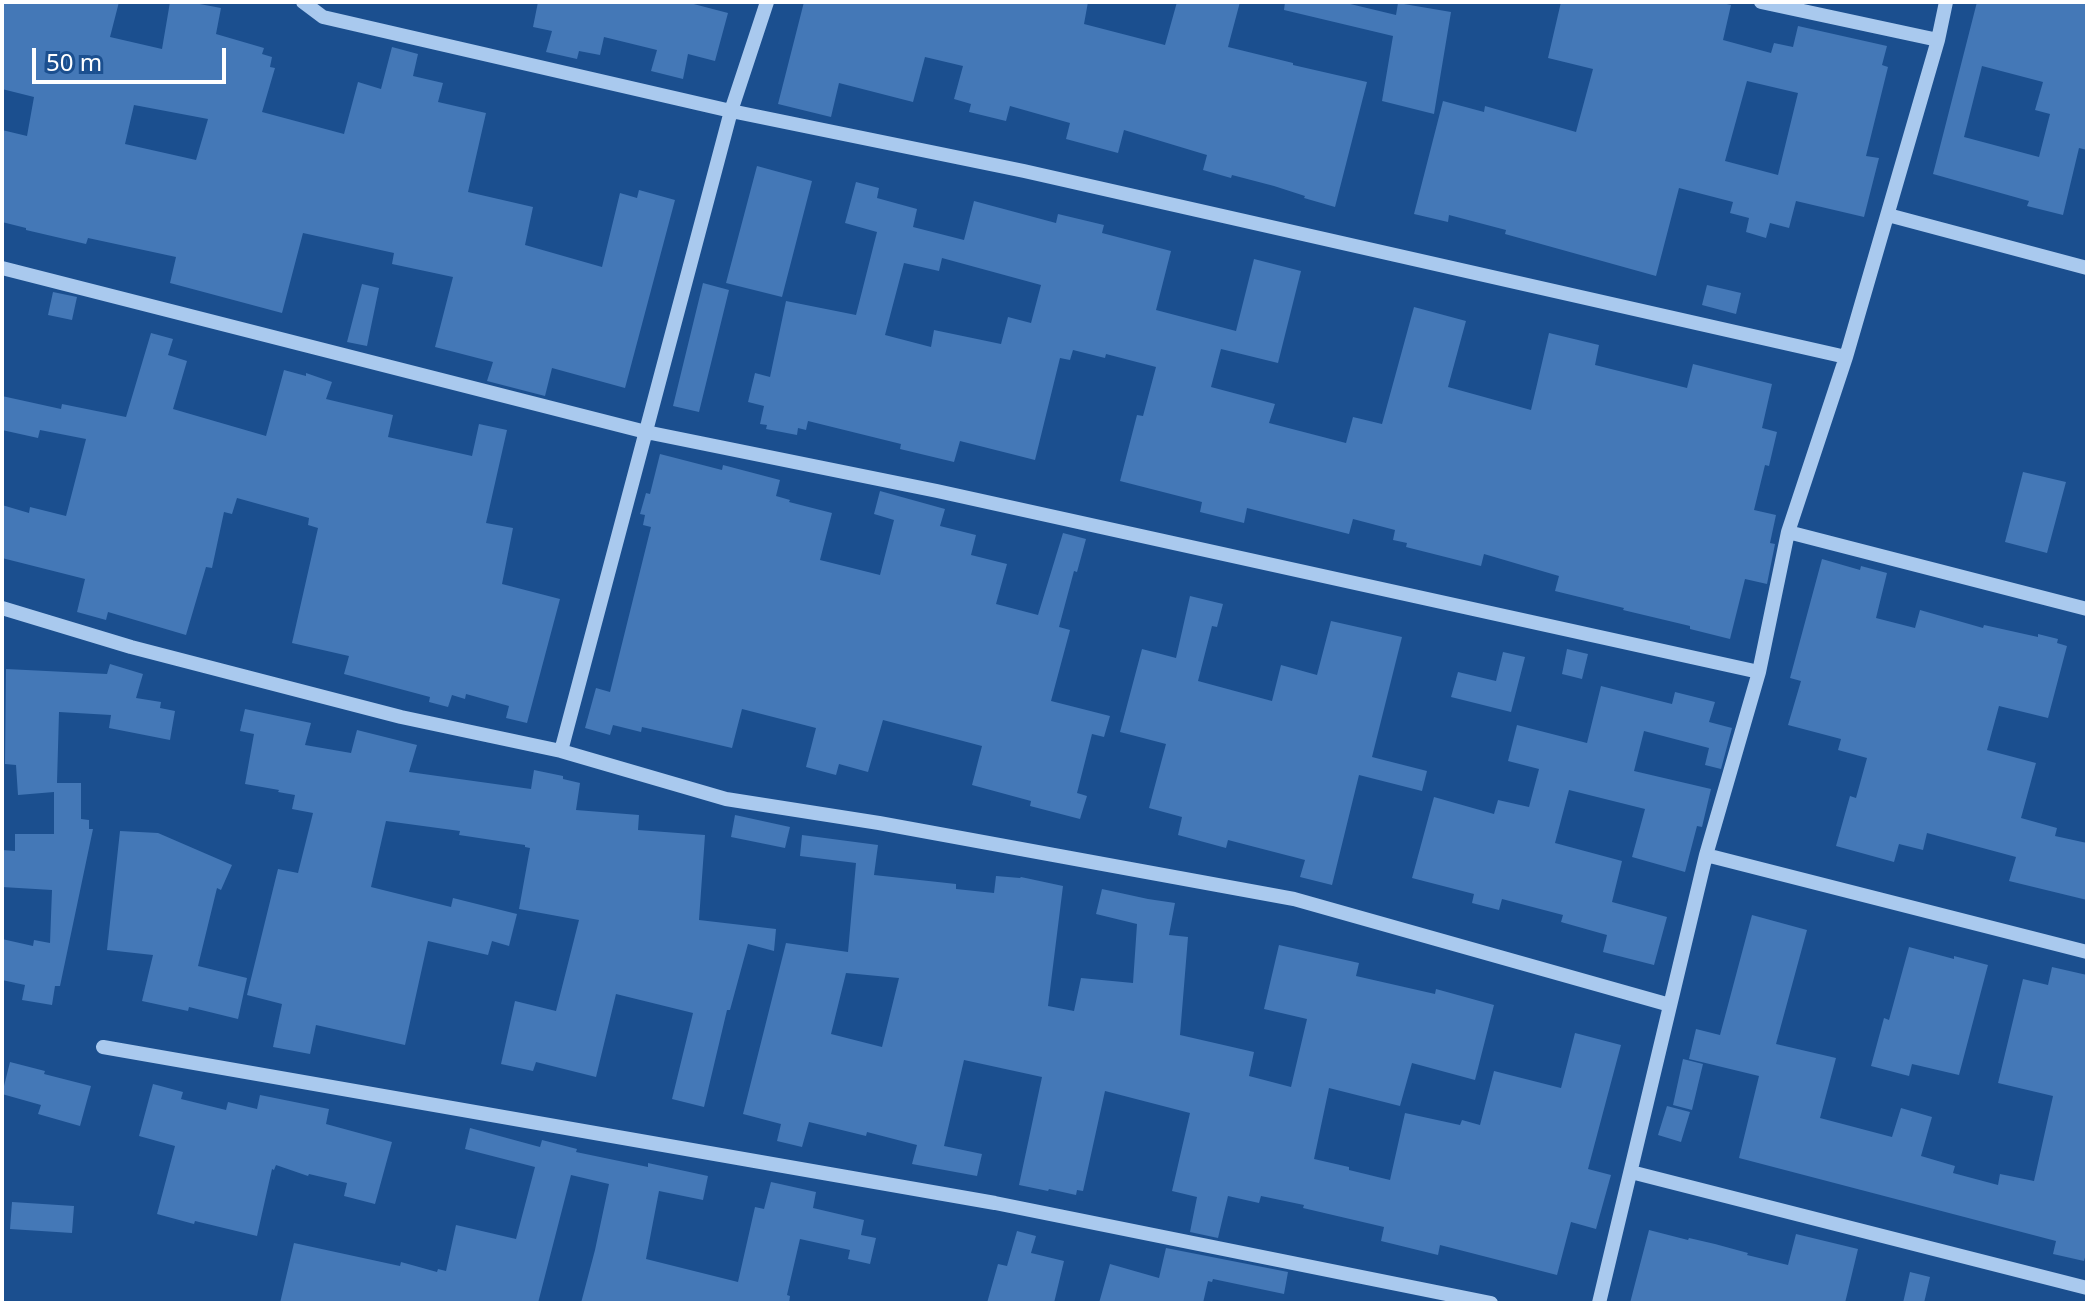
<!DOCTYPE html>
<style>
body{margin:0}
#map{position:relative;width:2089px;height:1305px;overflow:hidden;background:#1b4f8f;font-family:"Noto Sans",sans-serif}
canvas{display:block}
.frame{position:absolute;inset:0;border:4px solid #fff;pointer-events:none}
.scale{position:absolute;left:32px;top:48px;width:194px;height:36px;box-sizing:border-box;border:4px solid #fff;border-top:0;padding-left:10px;font-size:24px;line-height:28px;white-space:nowrap;color:#fff;-webkit-text-stroke:6px #1b4f8f;paint-order:stroke}
</style>
<div id="map">
<canvas width="2089" height="1305"></canvas>
<div class="frame"></div>
<div class="scale">50 m</div>
</div>
<script>
const g = document.querySelector('canvas').getContext('2d');
g.lineJoin = 'round';
function paint(path, color) { g.fillStyle = color; g.fill(path, 'evenodd'); }
const toPath = rows => new Path2D(rows.map(r => 'M' + r).join(''));
function stroke(path, color, width, dash) { g.strokeStyle = color; g.lineWidth = width; g.lineCap = dash ? 'butt' : 'round'; g.setLineDash(dash || []); g.stroke(path); }
paint(toPath([
 [2,2,119,2,110,37,162,49,170,2,189,2,221,8,216,34,264,48,262,54,272,57,270,67,275,68,262,112,344,134,358,82,381,89,392,47,418,54,413,76,443,83,438,102,486,113,468,192,533,207,525,245,602,267,620,193,637,198,639,190,675,200,625,388,552,368,545,396,487,381,493,362,435,347,453,277,392,264,394,253,303,233,282,313,170,283,176,257,88,238,86,244,26,230,26,228,2,222,2,130,27,136,34,97,2,89],
 [134,105,208,119,196,160,125,144],
 [538,2,686,2,728,13,715,61,688,54,683,79,651,71,657,50,604,37,600,55,579,51,577,59,546,52,552,31,533,27],
 [804,2,1088,2,1084,24,1165,45,1177,2,1240,2,1228,47,1293,63,1293,65,1367,82,1335,207,1304,198,1305,196,1274,186,1232,175,1231,178,1203,170,1207,155,1124,130,1118,153,1066,139,1070,123,1010,106,1006,121,969,112,971,104,954,99,963,66,925,57,913,102,839,83,831,117,778,104],
 [1285,2,1342,2,1396,15,1398,3,1451,12,1434,114,1382,101,1393,36,1284,10],
 [1561,2,1718,2,1731,5,1723,40,1771,53,1774,43,1793,47,1798,26,1887,46,1882,65,1888,67,1866,156,1879,158,1864,217,1796,201,1789,228,1770,223,1766,238,1746,232,1749,218,1730,213,1733,202,1679,188,1656,276,1505,234,1506,230,1449,215,1448,222,1414,214,1443,101,1484,112,1485,106,1576,132,1593,69,1548,58],
 [1747,81,1798,93,1778,175,1725,161],
 [1977,2,2087,2,2087,150,2079,148,2063,215,2027,206,2029,201,1933,174],
 [1982,66,2043,82,2035,110,2050,114,2039,157,1964,137],
 [757,166,812,181,782,297,726,283],
 [856,182,879,188,877,198,917,209,913,227,964,240,974,201,1056,223,1058,214,1104,225,1102,233,1171,251,1156,310,1236,331,1254,259,1301,271,1278,363,1221,349,1211,387,1275,404,1269,423,1346,443,1353,417,1382,424,1414,307,1466,321,1448,387,1531,410,1549,333,1599,345,1595,365,1687,388,1693,364,1772,384,1762,428,1777,432,1769,466,1765,465,1754,510,1776,515,1770,543,1775,544,1767,584,1745,579,1730,639,1690,629,1690,626,1623,610,1624,608,1555,591,1559,576,1484,554,1481,566,1406,547,1407,543,1393,540,1395,530,1353,519,1349,534,1247,508,1244,523,1200,512,1202,502,1120,481,1137,415,1143,416,1156,367,1106,354,1105,358,1073,350,1070,360,1060,358,1035,460,960,441,954,462,900,449,901,444,808,421,806,430,798,428,797,435,766,429,767,425,760,424,764,406,748,402,755,373,770,377,786,301,856,315,877,232,845,223],
 [942,258,1041,285,1031,323,1008,317,1001,344,934,330,931,347,885,335,904,263,939,271],
 [703,283,729,290,699,412,673,406],
 [362,284,379,288,367,346,347,342],
 [1707,285,1741,293,1736,314,1702,305],
 [53,292,77,297,72,320,48,315],
 [151,333,173,339,168,355,187,361,173,409,266,436,284,370,306,376,306,373,332,382,326,399,393,415,388,437,472,456,479,424,507,430,486,523,513,528,502,584,560,599,527,723,506,718,509,706,466,694,465,699,452,695,448,707,429,702,430,697,344,674,349,656,292,643,318,528,308,525,309,518,237,498,232,514,224,512,212,568,206,567,186,635,108,612,106,620,77,612,85,579,2,558,2,505,29,513,30,507,66,516,86,439,40,430,38,438,2,430,2,396,61,409,62,404,126,417],
 [660,454,722,470,723,465,780,480,776,496,790,500,789,502,832,513,820,560,880,575,894,520,874,514,880,491,945,509,940,526,976,535,971,555,1007,564,996,604,1038,615,1063,533,1086,539,1077,572,1074,571,1059,627,1070,630,1051,701,1110,716,1104,737,1092,734,1077,793,1087,796,1080,819,1030,806,1031,801,972,785,982,746,883,720,868,772,839,764,836,775,806,767,816,728,742,709,732,748,642,727,641,732,613,725,610,735,585,728,596,688,610,692,651,527,643,525,645,515,640,514,646,493,650,494],
 [2023,472,2066,482,2047,553,2005,542],
 [1822,559,1860,570,1861,566,1887,573,1876,618,1915,628,1920,610,1983,628,1984,625,2038,637,2038,634,2058,639,2057,643,2067,646,2048,718,1999,706,1987,750,2036,763,2021,818,2057,828,2055,836,2087,843,2087,900,2009,881,2016,857,1927,833,1923,850,1899,844,1894,862,1836,846,1850,796,1856,798,1867,758,1838,750,1841,739,1788,725,1801,681,1790,678],
 [1190,596,1223,604,1217,627,1212,626,1198,681,1272,701,1281,665,1317,675,1331,621,1402,637,1372,757,1427,771,1422,791,1359,775,1332,885,1300,877,1305,860,1228,840,1226,848,1178,835,1182,817,1149,808,1166,744,1120,732,1142,649,1176,658],
 [1567,649,1588,654,1582,679,1562,674],
 [1503,652,1525,657,1511,712,1451,697,1458,672,1496,681],
 [110,664,143,674,136,698,161,702,160,708,175,711,170,740,109,728,111,715,59,712,57,783,81,783,81,819,89,820,89,829,93,829,60,986,55,986,52,1005,22,1000,25,985,2,980,2,939,33,946,34,940,50,943,52,890,2,887,2,850,15,851,15,834,54,834,54,792,18,795,16,765,5,764,6,669,107,674],
 [1601,686,1672,704,1675,692,1715,702,1709,722,1732,728,1721,769,1705,765,1709,748,1644,731,1634,771,1711,789,1702,827,1697,826,1685,872,1632,857,1645,809,1569,790,1555,843,1622,861,1612,902,1667,917,1654,965,1603,952,1607,935,1561,922,1563,915,1502,899,1499,910,1472,903,1474,894,1412,878,1434,797,1494,814,1498,800,1529,807,1539,769,1508,761,1517,725,1587,743],
 [245,709,311,723,305,745,351,753,357,730,417,745,409,772,531,789,534,770,563,776,563,779,580,783,576,810,639,815,638,830,705,835,699,920,776,929,774,951,748,944,730,1010,727,1010,704,1107,672,1099,693,1013,616,994,596,1077,536,1062,533,1071,501,1064,515,1001,556,1011,579,920,519,909,530,848,525,847,525,845,459,835,460,831,386,821,371,887,451,907,453,898,517,914,509,946,492,941,488,955,428,941,405,1045,316,1025,310,1054,273,1047,282,1004,247,995,278,869,298,873,313,813,292,809,295,795,278,792,279,790,245,784,254,734,240,731],
 [735,815,790,827,785,848,731,837],
 [120,831,158,833,232,865,221,890,217,888,198,966,247,978,238,1019,189,1007,188,1011,142,1001,153,955,107,950],
 [802,835,878,845,874,875,956,884,956,889,994,893,996,876,1020,878,1021,877,1063,886,1048,1006,1074,1011,1081,978,1133,983,1137,924,1096,914,1102,889,1148,899,1175,903,1169,935,1188,937,1180,1035,1254,1052,1249,1076,1291,1087,1307,1019,1264,1009,1279,945,1359,963,1356,976,1435,994,1436,989,1494,1005,1475,1080,1412,1063,1400,1106,1329,1088,1314,1159,1349,1167,1349,1170,1390,1180,1405,1113,1460,1125,1462,1120,1480,1125,1494,1071,1561,1088,1575,1033,1621,1045,1588,1169,1611,1175,1596,1229,1571,1222,1557,1275,1440,1245,1438,1255,1381,1241,1384,1227,1303,1208,1304,1205,1261,1196,1259,1203,1228,1196,1218,1238,1190,1232,1197,1197,1172,1191,1190,1113,1105,1091,1083,1191,1077,1190,1076,1195,1049,1189,1048,1191,1019,1185,1042,1077,964,1060,944,1146,982,1154,977,1176,912,1164,917,1145,867,1132,866,1136,809,1122,802,1147,777,1141,781,1124,743,1114,786,943,848,952,856,863,800,856],
 [846,973,899,978,882,1047,831,1034],
 [1752,915,1807,930,1776,1044,1836,1058,1820,1118,1892,1137,1901,1108,1932,1117,1921,1156,1955,1166,1953,1173,1998,1185,2000,1174,2034,1181,2053,1096,1998,1083,2023,979,2048,985,2052,967,2087,975,2087,1250,2084,1261,2053,1254,2056,1241,1739,1158,1759,1076,1689,1059,1696,1029,1720,1035],
 [1909,947,1954,959,1954,956,1988,965,1959,1075,1912,1064,1909,1076,1871,1066,1884,1018,1889,1020],
 [1683,1059,1703,1064,1692,1110,1673,1105],
 [10,1062,45,1071,44,1074,91,1086,80,1126,38,1114,41,1105,2,1094],
 [153,1084,183,1092,181,1099,226,1110,228,1102,257,1109,260,1095,329,1109,326,1124,392,1142,375,1204,344,1196,347,1183,309,1174,308,1176,276,1165,274,1170,272,1169,257,1236,195,1221,194,1224,157,1214,175,1146,139,1136],
 [1667,1106,1690,1112,1681,1142,1658,1135],
 [470,1128,540,1147,542,1140,577,1149,576,1152,648,1167,648,1163,708,1176,703,1200,659,1191,646,1259,738,1282,755,1207,764,1209,771,1182,816,1192,813,1208,864,1220,861,1235,876,1238,870,1264,848,1259,850,1250,800,1239,787,1295,790,1296,789,1303,581,1303,595,1250,609,1184,571,1175,538,1303,280,1303,294,1243,400,1266,401,1262,437,1272,438,1269,446,1271,456,1225,516,1239,535,1167,465,1149],
 [12,1202,74,1206,72,1233,10,1229],
 [1649,1230,1688,1240,1689,1238,1715,1244,1748,1253,1747,1255,1788,1265,1796,1234,1858,1249,1845,1303,1630,1303],
 [1017,1231,1036,1236,1031,1253,1064,1261,1054,1303,987,1303,998,1264,1007,1266],
 [1166,1248,1288,1272,1284,1294,1213,1279,1212,1282,1208,1281,1203,1303,1099,1303,1110,1264,1159,1278],
 [1910,1272,1930,1277,1924,1303,1903,1303]
]), '#4478b7');
stroke(toPath([
 [303,2,323,17,731,111,1024,171,1846,357],
 [1761,2,1938,40],
 [1888,215,2087,268],
 [2,268,646,432,937,491,1759,672],
 [1788,532,2087,609],
 [2,608,131,647,401,717,561,751,726,799,879,823,1294,899,1670,1005],
 [561,751,731,111,767,2],
 [1706,855,2087,952],
 [103,1047,995,1203,1491,1303],
 [1631,1172,2087,1288],
 [1599,1303,1706,855,1759,672,1788,532,1846,357,1938,40,1946,2]
]), '#a9c9ee', 14);
</script>
